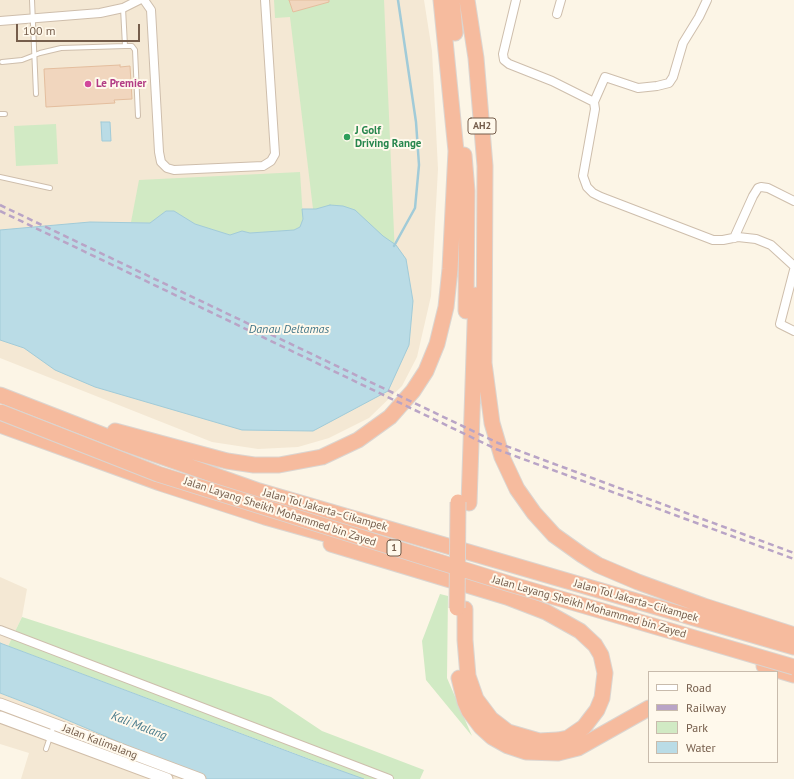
<!DOCTYPE html>
<meta charset="utf-8">
<style>
body{margin:0}
#map{position:relative;width:794px;height:779px;overflow:hidden;background:#fcf5e6;font-family:"PT Sans",sans-serif}
canvas{display:block}
.legend{position:absolute;left:648px;top:671px;width:130px;height:92px;box-sizing:border-box;background:#fff9ec;border:1px solid #c8bbac;margin:0;padding:5px 7px;list-style:none;font-size:12px;color:#755d4b}
.legend li{display:flex;align-items:center;gap:8px;height:20px}
.legend b{width:20px;border:1px solid #c8bbac}
.scale{position:absolute;left:16px;top:24px;width:124px;height:18px;box-sizing:border-box;border:2px solid #755d4b;border-top:0;padding-left:5px;font-size:12px;line-height:14px;white-space:nowrap;color:#755d4b;-webkit-text-stroke:3px #fff9ec;paint-order:stroke}
</style>
<div id="map">
<canvas width="794" height="779"></canvas>
<ul class="legend">
<li><b style="height:5px;background:#fff"></b>Road</li>
<li><b style="height:5px;background:#b9a4c6"></b>Railway</li>
<li><b style="height:11px;background:#d1eac4"></b>Park</li>
<li><b style="height:11px;background:#badce6"></b>Water</li>
</ul>
<div class="scale">100 m</div>
</div>
<script>
const g = document.querySelector('canvas').getContext('2d');
g.lineJoin = 'round';
function paint(path, color) { g.fillStyle = color; g.fill(path, 'evenodd'); }
const toPath = rows => new Path2D(rows.map(r => 'M' + r).join(''));
function stroke(path, color, width, dash) { g.strokeStyle = color; g.lineWidth = width; g.lineCap = dash ? 'butt' : 'round'; g.setLineDash(dash || []); g.stroke(path); }
function label(font, color, halo, rows, align = 'center') {
  g.font = font + ' "PT Sans",sans-serif'; g.lineWidth = 4; g.setLineDash([]); g.textBaseline = 'middle'; g.strokeStyle = halo; g.fillStyle = color; for (const [text, x, y, turn = 0] of rows) {
    g.save(); g.translate(x, y); g.rotate((+turn || 0) * Math.PI / 180); g.textAlign = isNaN(turn) ? turn : align; if (halo) g.strokeText(text, 0, 0); g.fillText(text, 0, 0); g.restore();
  }
}
paint(toPath([
 [0,0,424,0,432,51,438,169,431,296,417,357,402,386,369,418,329,438,298,447,258,449,212,442,0,358],
 [0,577,27,589,22,617,8,646,0,643],
 [0,693,39,708,206,779,21,779,29,753,0,744]
]), '#f4e8d4');
paint(toPath([
 [274,0,384,0,395,256,319,259,290,17,275,18],
 [56,124,58,164,16,166,14,126],
 [300,172,303,219,300,227,294,230,250,233,242,231,230,235,195,224,174,211,166,211,150,223,131,222,139,180],
 [440,594,448,596,447,678,472,736,426,680,422,641],
 [22,617,271,697,322,731,424,770,420,779,363,779,8,646]
]), '#d1eac4');
const water = toPath([
 [101,122,110,122,111,141,102,141,101,122],
 [330,205,343,206,355,210,383,236,396,245,406,259,413,301,409,345,388,391,313,431,242,430,95,387,55,370,24,348,0,340,0,230,90,222,150,223,166,211,174,211,195,224,230,235,242,231,250,233,294,230,300,227,303,219,302,209,316,209,330,205],
 [0,643,311,760,364,779,206,779,39,708,0,693,0,643]
]);
paint(water, '#badce6');
stroke(water, '#a1cbd8', 1);
stroke(toPath([
 [394,246,415,208,419,165,416,122,398,0]
]), '#a1cbd8', 2.5);
const building = toPath([
 [289,0,329,0,329,2,293,12,289,0],
 [120,65,120,67,130,66,132,99,114,100,115,103,46,107,44,69,120,65]
]);
paint(building, '#f1d6be');
stroke(building, '#e4be9e', 1);
const service = toPath([
 [32,0,36,94],
 [123,8,125,46,132,46,135,50,138,116],
 [2,62,22,60,40,53,61,48,125,46],
 [0,114,5,114],
 [0,177,50,188],
 [46,749,54,725]
]);
const minor = toPath([
 [144,0,151,10,159,152,161,162,167,168,174,170,263,166,271,161,275,154,265,0],
 [516,0,503,54,504,60,509,64,552,81,594,102,595,109,583,176,587,187,593,193,601,197,713,240,723,240,738,237,756,239,771,245,794,266],
 [557,14,561,0],
 [0,21,100,13,123,8,139,0],
 [594,102,605,77,638,88,657,86,669,83,673,77,683,43,699,17,707,0],
 [734,238,753,196,758,188,761,187,768,188,794,201],
 [794,270,780,324,794,331],
 [0,630,389,779]
]);
const secondary = toPath([
 [0,704,200,779],
 [0,717,167,779]
]);
const motorway = toPath([
 [452,0,455,33],
 [467,0,476,58,485,166,484,363,492,423,502,457,517,489,534,513,554,535,582,555,598,565,638,582,704,606,794,635],
 [464,155,467,191,466,311],
 [0,395,126,444,259,491,794,647],
 [0,425,160,483,265,517,347,540],
 [115,431,227,461,254,465,279,465,322,457,358,440,390,417,413,391,426,371,437,344,446,307,450,269,456,151,441,0],
 [469,503,476,295],
 [331,544,507,597,546,612,580,631,595,645,601,655,605,673,602,698,597,710,584,727,568,738,558,740,539,741,508,732,491,719,476,699,468,676,465,640,465,609],
 [764,666,794,675],
 [459,678,465,702,469,711,481,727,492,737,508,746,526,752,558,753,578,748,649,708]
]);
stroke(service, '#cebeac', 6);
stroke(minor, '#cebeac', 10);
stroke(secondary, '#d1bea9', 13);
stroke(motorway, '#dbd5d0', 17);
stroke(service, '#fff', 4);
stroke(minor, '#fff', 8);
stroke(secondary, '#fff', 11);
stroke(motorway, '#f6bb9e', 15);
stroke(toPath([
 [0,205,498,443,794,553],
 [0,211,496,449,794,559]
]), '#b9a4c6', 2.5, [6, 4]);
const motorwayBridge = toPath([
 [0,412,158,474,510,584,794,667],
 [457,608,458,502]
]);
stroke(motorwayBridge, '#dbd5d0', 17, []);
stroke(motorwayBridge, '#f6bb9e', 15);
for (const [x, y, r, color] of [
 [88,84,4,"#d1479c"],
 [347,137,4,"#2e9e5b"]
]) { const dot = new Path2D(); dot.arc(x, y, r, 0, 2 * Math.PI); g.fillStyle = color; g.fill(dot); stroke(dot, '#fff9ec', 1.5); }
for (const [x, y, w] of [
 [482,126,28],
 [394,548,14]
]) { const box = new Path2D(); box.roundRect(x - w / 2, y - 8, w, 16, 3); g.fillStyle = '#fff9ec'; g.fill(box); stroke(box, '#755d4b', 1); }
label('bold 10px', '#755d4b', null, [
 ["AH2",482,126],
 ["1",394,548]
]);
label('bold 11px', '#b23c85', '#fff9ec', [
 ["Le Premier",96,84]
], 'left');
label('bold 11px', '#27864d', '#fff9ec', [
 ["J Golf",355,131],
 ["Driving Range",355,144]
], 'left');
label('11px', '#755d4b', '#fff9ec', [
 ["Jalan Tol Jakarta–Cikampek",325,510,16],
 ["Jalan Layang Sheikh Mohammed bin Zayed",280,512,18],
 ["Jalan Tol Jakarta–Cikampek",636,601,16],
 ["Jalan Layang Sheikh Mohammed bin Zayed",589,607,16],
 ["Jalan Kalimalang",100,742,21]
]);
label('italic 12px', '#457889', '#fff9ec', [
 ["Danau Deltamas",289,330],
 ["Kali Malang",139,726,21]
]);
</script>
